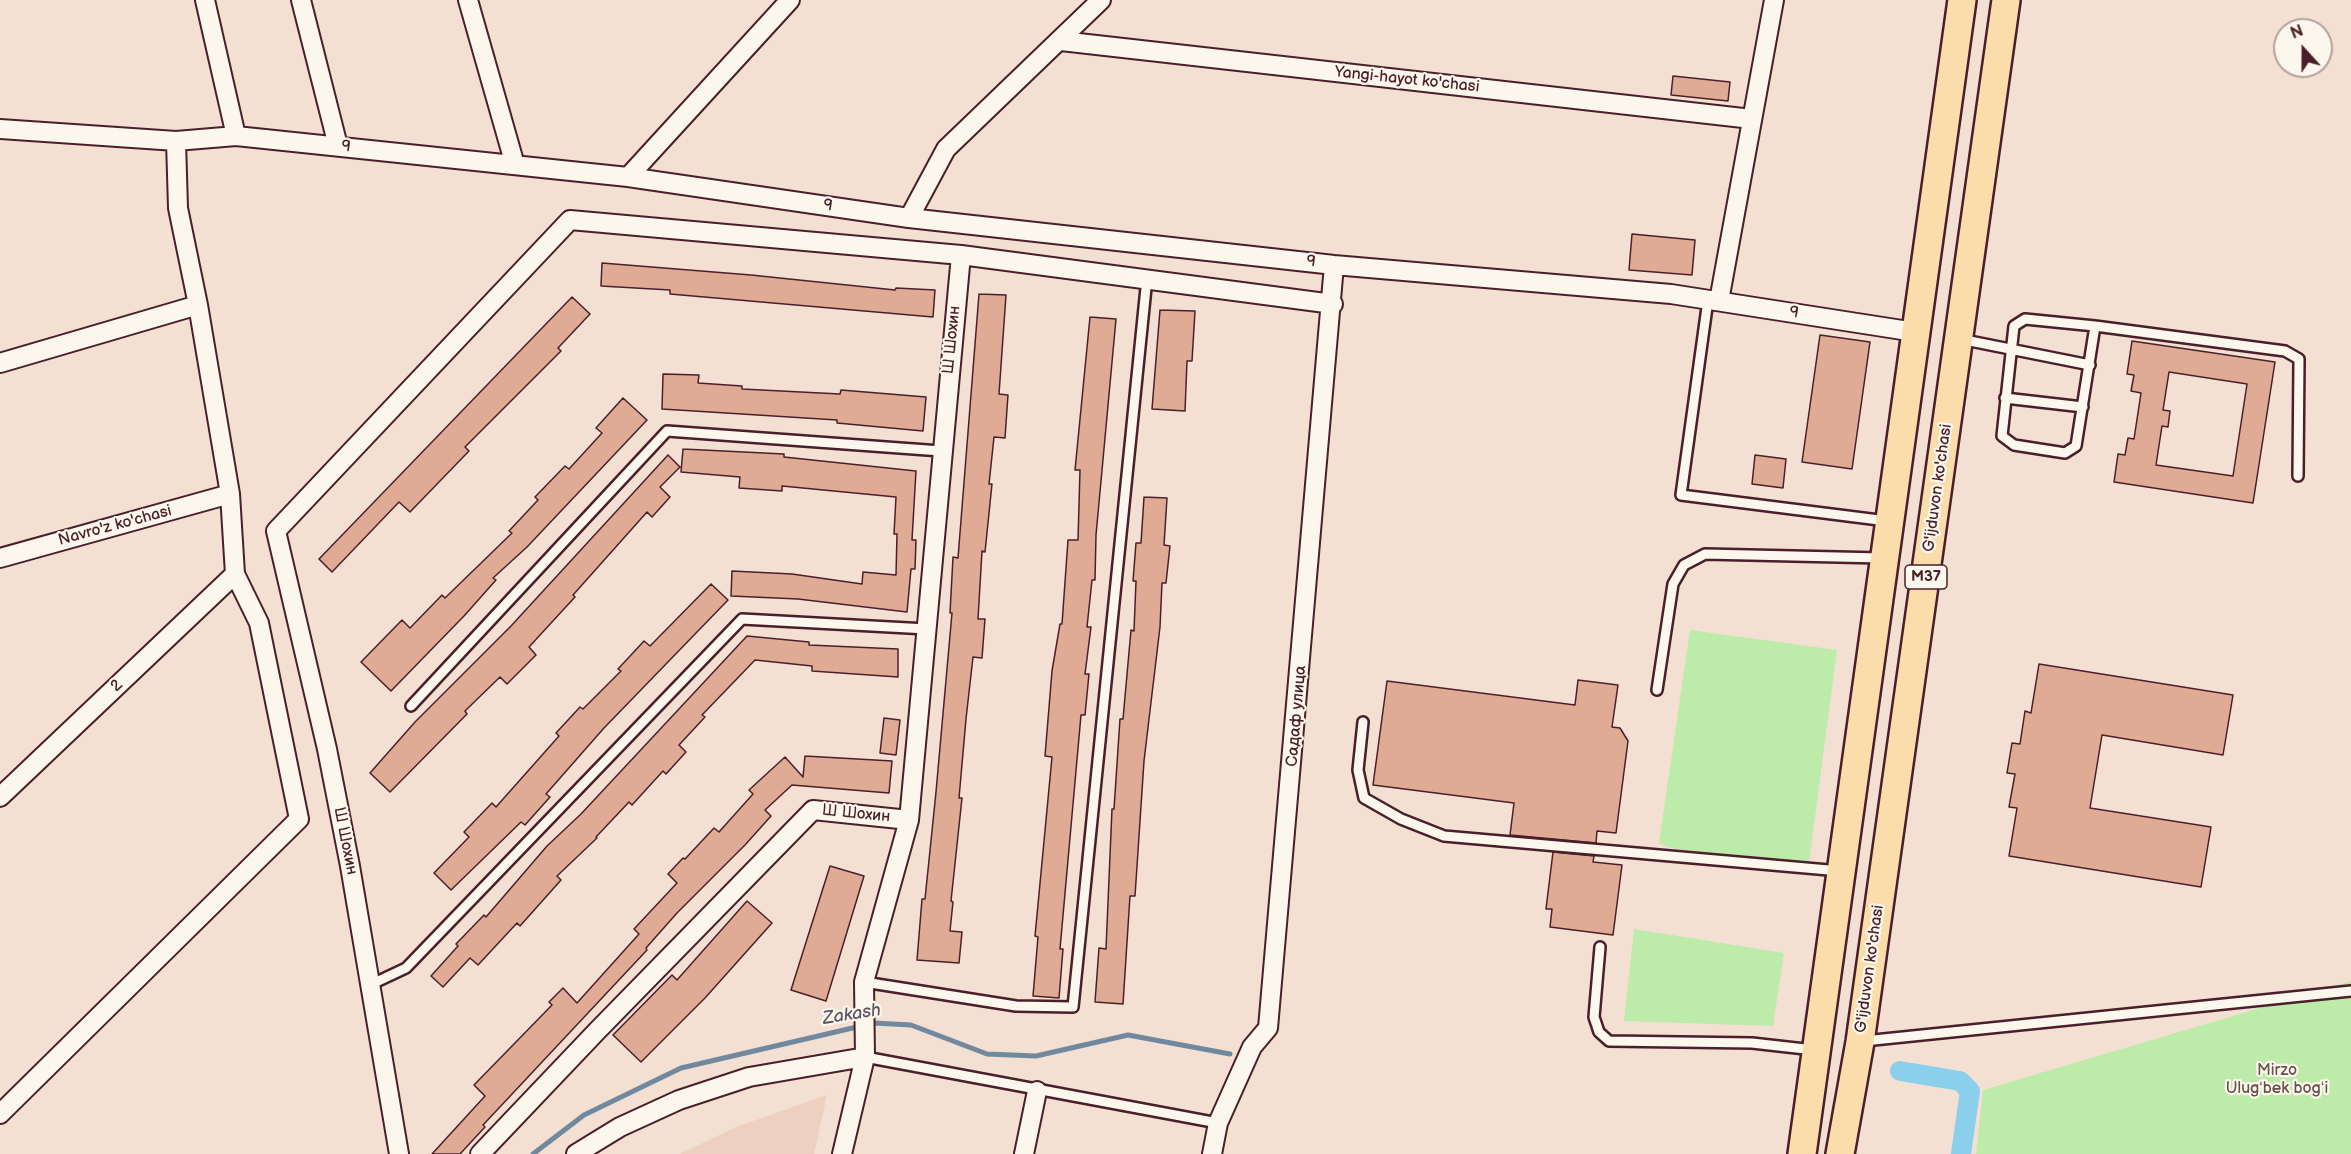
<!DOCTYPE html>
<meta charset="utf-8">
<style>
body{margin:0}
#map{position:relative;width:2351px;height:1154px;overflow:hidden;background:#f3e0d2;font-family:"Balsamiq Sans",sans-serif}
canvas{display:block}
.north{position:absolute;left:2273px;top:18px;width:60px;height:60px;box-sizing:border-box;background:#fbf7ec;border:2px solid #b4a19f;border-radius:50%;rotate:339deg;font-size:16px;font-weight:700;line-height:24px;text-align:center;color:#4a1f2b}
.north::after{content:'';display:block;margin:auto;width:21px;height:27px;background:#4a1f2b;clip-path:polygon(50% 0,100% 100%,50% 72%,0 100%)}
</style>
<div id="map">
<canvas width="2351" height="1154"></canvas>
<div class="north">N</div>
</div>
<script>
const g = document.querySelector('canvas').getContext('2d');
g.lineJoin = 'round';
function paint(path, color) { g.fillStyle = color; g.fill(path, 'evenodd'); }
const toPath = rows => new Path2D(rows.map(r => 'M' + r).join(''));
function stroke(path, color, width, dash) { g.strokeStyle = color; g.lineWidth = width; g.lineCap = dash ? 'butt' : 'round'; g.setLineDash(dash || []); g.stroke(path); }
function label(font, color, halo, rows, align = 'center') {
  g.font = font + ' "Balsamiq Sans",sans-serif'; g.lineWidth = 4.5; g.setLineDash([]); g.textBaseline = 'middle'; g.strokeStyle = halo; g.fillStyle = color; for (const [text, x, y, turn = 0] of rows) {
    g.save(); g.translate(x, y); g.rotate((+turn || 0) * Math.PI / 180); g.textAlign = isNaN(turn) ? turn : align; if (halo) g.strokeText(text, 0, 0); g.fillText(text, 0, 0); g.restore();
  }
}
paint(toPath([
 [827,1095,814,1154,680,1154,736,1127]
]), '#edd0c0');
paint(toPath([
 [1690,630,1837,650,1809,862,1674,849,1659,843],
 [1634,929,1784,953,1773,1026,1624,1021],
 [2351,981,2351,1154,1976,1154,1983,1090]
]), '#bcebaa');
stroke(toPath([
 [533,1154,584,1115,681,1068,874,1023,911,1025,987,1054,1036,1056,1128,1035,1230,1054]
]), '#70899e', 5);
stroke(toPath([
 [1900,1071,1960,1081,1970,1091,1961,1154]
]), '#8acfeb', 20);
const building = toPath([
 [1673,76,1730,82,1728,101,1671,95,1673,76],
 [1632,234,1695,240,1692,275,1629,270,1632,234],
 [602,263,751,275,895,290,896,288,935,290,933,317,670,294,670,290,601,286,602,263],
 [979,294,1006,295,999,394,1008,395,1005,438,994,437,989,484,992,484,985,552,982,551,978,619,985,619,982,658,973,657,966,719,959,798,962,798,951,901,953,902,950,931,962,932,959,963,917,960,922,899,925,899,936,792,952,613,950,613,953,557,958,558,979,294],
 [572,297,590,314,558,348,561,351,465,447,469,451,410,512,399,502,332,572,319,559,572,297],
 [1160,310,1195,311,1192,361,1187,361,1185,411,1152,409,1160,310],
 [1090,317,1116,319,1096,535,1095,580,1092,580,1087,627,1091,627,1085,674,1089,674,1085,715,1081,715,1060,949,1063,949,1059,998,1033,996,1038,937,1035,936,1052,757,1045,756,1052,671,1060,624,1062,624,1068,540,1078,540,1080,470,1075,470,1090,317],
 [1820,335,1870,342,1852,469,1802,462,1820,335],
 [2132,341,2275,362,2253,503,2114,482,2118,454,2125,455,2128,438,2134,439,2141,393,2131,391,2134,375,2127,374,2132,341],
 [2169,372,2247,384,2233,476,2156,465,2162,426,2168,427,2170,411,2163,410,2169,372],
 [663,374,699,375,698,383,742,386,742,389,840,394,841,390,926,397,923,431,837,423,837,420,662,409,663,374],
 [623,398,647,420,527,547,493,578,496,580,464,616,391,691,361,662,402,620,410,628,442,595,445,598,512,533,509,531,538,500,535,497,565,466,569,469,602,433,596,428,623,398],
 [683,449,784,454,784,457,916,471,912,540,916,540,915,569,911,569,907,612,798,599,731,596,732,571,792,574,862,584,863,572,896,575,897,534,894,534,896,497,782,486,782,491,739,488,740,477,681,472,683,449],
 [668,455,680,467,660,487,670,497,652,517,647,512,573,595,575,597,529,647,536,655,507,684,500,677,465,711,467,714,390,792,370,773,415,722,511,626,668,455],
 [1755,455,1786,459,1783,488,1752,484,1755,455],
 [1144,497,1167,498,1164,545,1170,546,1166,583,1162,583,1160,627,1144,761,1135,896,1130,896,1123,1004,1095,1002,1099,948,1106,949,1112,809,1114,809,1120,719,1123,719,1131,630,1134,631,1136,581,1133,581,1136,543,1141,543,1144,497],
 [711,584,728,600,604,728,546,794,550,797,525,825,521,822,451,890,434,873,469,837,464,832,492,803,496,807,559,736,556,733,580,707,583,709,621,671,618,669,644,641,650,646,711,584],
 [747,636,809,642,809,645,898,649,898,677,812,671,812,666,755,660,702,715,705,717,679,745,686,752,666,774,663,771,632,805,629,802,596,837,597,838,557,876,561,880,520,926,517,923,478,965,470,958,443,987,431,976,458,946,456,944,484,915,486,917,547,846,581,814,747,636],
 [2039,664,2233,695,2223,755,2102,735,2090,808,2211,827,2201,887,2009,856,2017,808,2009,807,2015,774,2007,773,2012,743,2020,744,2025,711,2031,713,2039,664],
 [1578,680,1618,685,1612,727,1620,728,1628,741,1616,833,1597,831,1596,843,1510,835,1514,803,1373,785,1387,681,1575,705,1578,680],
 [884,718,900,720,896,755,880,753,884,718],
 [805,756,892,761,889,793,792,785,765,810,771,816,745,845,677,913,646,948,647,950,483,1125,485,1127,460,1154,432,1154,485,1096,474,1085,552,1005,549,1002,563,988,577,1003,639,934,634,929,677,883,668,874,683,858,685,859,714,828,719,832,753,794,749,790,785,757,803,777,805,756],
 [1553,852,1594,856,1593,862,1622,865,1613,935,1550,927,1552,909,1546,909,1553,852],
 [830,866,864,876,826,1001,791,990,830,866],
 [747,901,772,923,705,998,641,1062,613,1035,672,975,677,980,747,901]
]);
paint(building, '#e0ab95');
stroke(building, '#4a1f2b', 1.5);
const lane = toPath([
 [1708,300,1681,495,1887,521],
 [2095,326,2076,446,2065,453,2014,445,2002,436,2014,326,2025,319,2095,326,2285,351,2299,359,2298,476],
 [1960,339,2090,365],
 [2005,398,2083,407],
 [1657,690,1673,584,1684,565,1705,554,1882,558],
 [411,706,667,431,941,451],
 [1363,722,1358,770,1364,798,1401,819,1444,836,1840,871],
 [1600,947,1594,1017,1599,1032,1609,1041,1752,1043,1814,1050],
 [864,982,1016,1006,1073,1007,1147,278],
 [372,984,406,968,742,619,927,629],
 [1864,1041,2351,991],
 [865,1057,1218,1123]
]);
const street = toPath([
 [205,0,236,136],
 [301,0,338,146],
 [468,0,515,165],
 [1061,41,1752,119],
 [0,129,176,141],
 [628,177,790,0],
 [909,218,946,149,1101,0],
 [1719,301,1774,0],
 [0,363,198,305],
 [0,558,230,494],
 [0,797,235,574],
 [0,1114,299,819,259,623,235,574,230,494,198,305,178,208,176,141,236,136,628,177,909,218,1334,265,1671,294,1915,332],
 [399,1154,350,866,327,749,276,531,570,220,961,255,1333,304],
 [480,1154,597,1031,813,810,909,820],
 [576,1154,620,1127,679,1100,749,1077,865,1057],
 [842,1154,865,1057,864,982,909,820,961,255],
 [1024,1154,1037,1091],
 [1212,1154,1218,1123,1252,1047,1268,1028,1334,265]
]);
const primary = toPath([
 [1802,1154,1962,0],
 [1840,1154,1860,1042,2006,0]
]);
stroke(lane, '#4a1f2b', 14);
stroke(street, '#4a1f2b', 22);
stroke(primary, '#4a1f2b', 32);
stroke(lane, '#fbf7ec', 9);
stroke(street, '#fbf7ec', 18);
stroke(primary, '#faddab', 27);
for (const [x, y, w] of [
 [1926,577,42]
]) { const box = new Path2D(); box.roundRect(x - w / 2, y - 12, w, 24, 4.5); g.fillStyle = '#fbf7ec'; g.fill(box); stroke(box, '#4a1f2b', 1.5); }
label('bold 15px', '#4a1f2b', null, [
 ["M37",1926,577]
]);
label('16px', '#4a1f2b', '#fbf7ec', [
 ["Yangi-hayot ko'chasi",1407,80,6],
 ["9",346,147,6],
 ["9",828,206,8],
 ["9",1311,262,6],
 ["9",1794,313,9],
 ["Ш Шохин",952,340,-84],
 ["G'ijduvon ko'chasi",1938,488,-82],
 ["Navro'z ko'chasi",115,526,-15],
 ["2",117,686,-43],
 ["Садаф улица",1297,716,-85],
 ["Ш Шохин",856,814,6],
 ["Ш Шохин",345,841,79],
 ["G'ijduvon ko'chasi",1870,969,-82]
]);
label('16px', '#66524b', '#fbf7ec', [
 ["Mirzo",2277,1071],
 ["Ulugʻbek bogʻi",2277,1089]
]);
label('italic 18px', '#5d5465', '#fbf7ec', [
 ["Zakash",852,1015,-9]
]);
</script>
